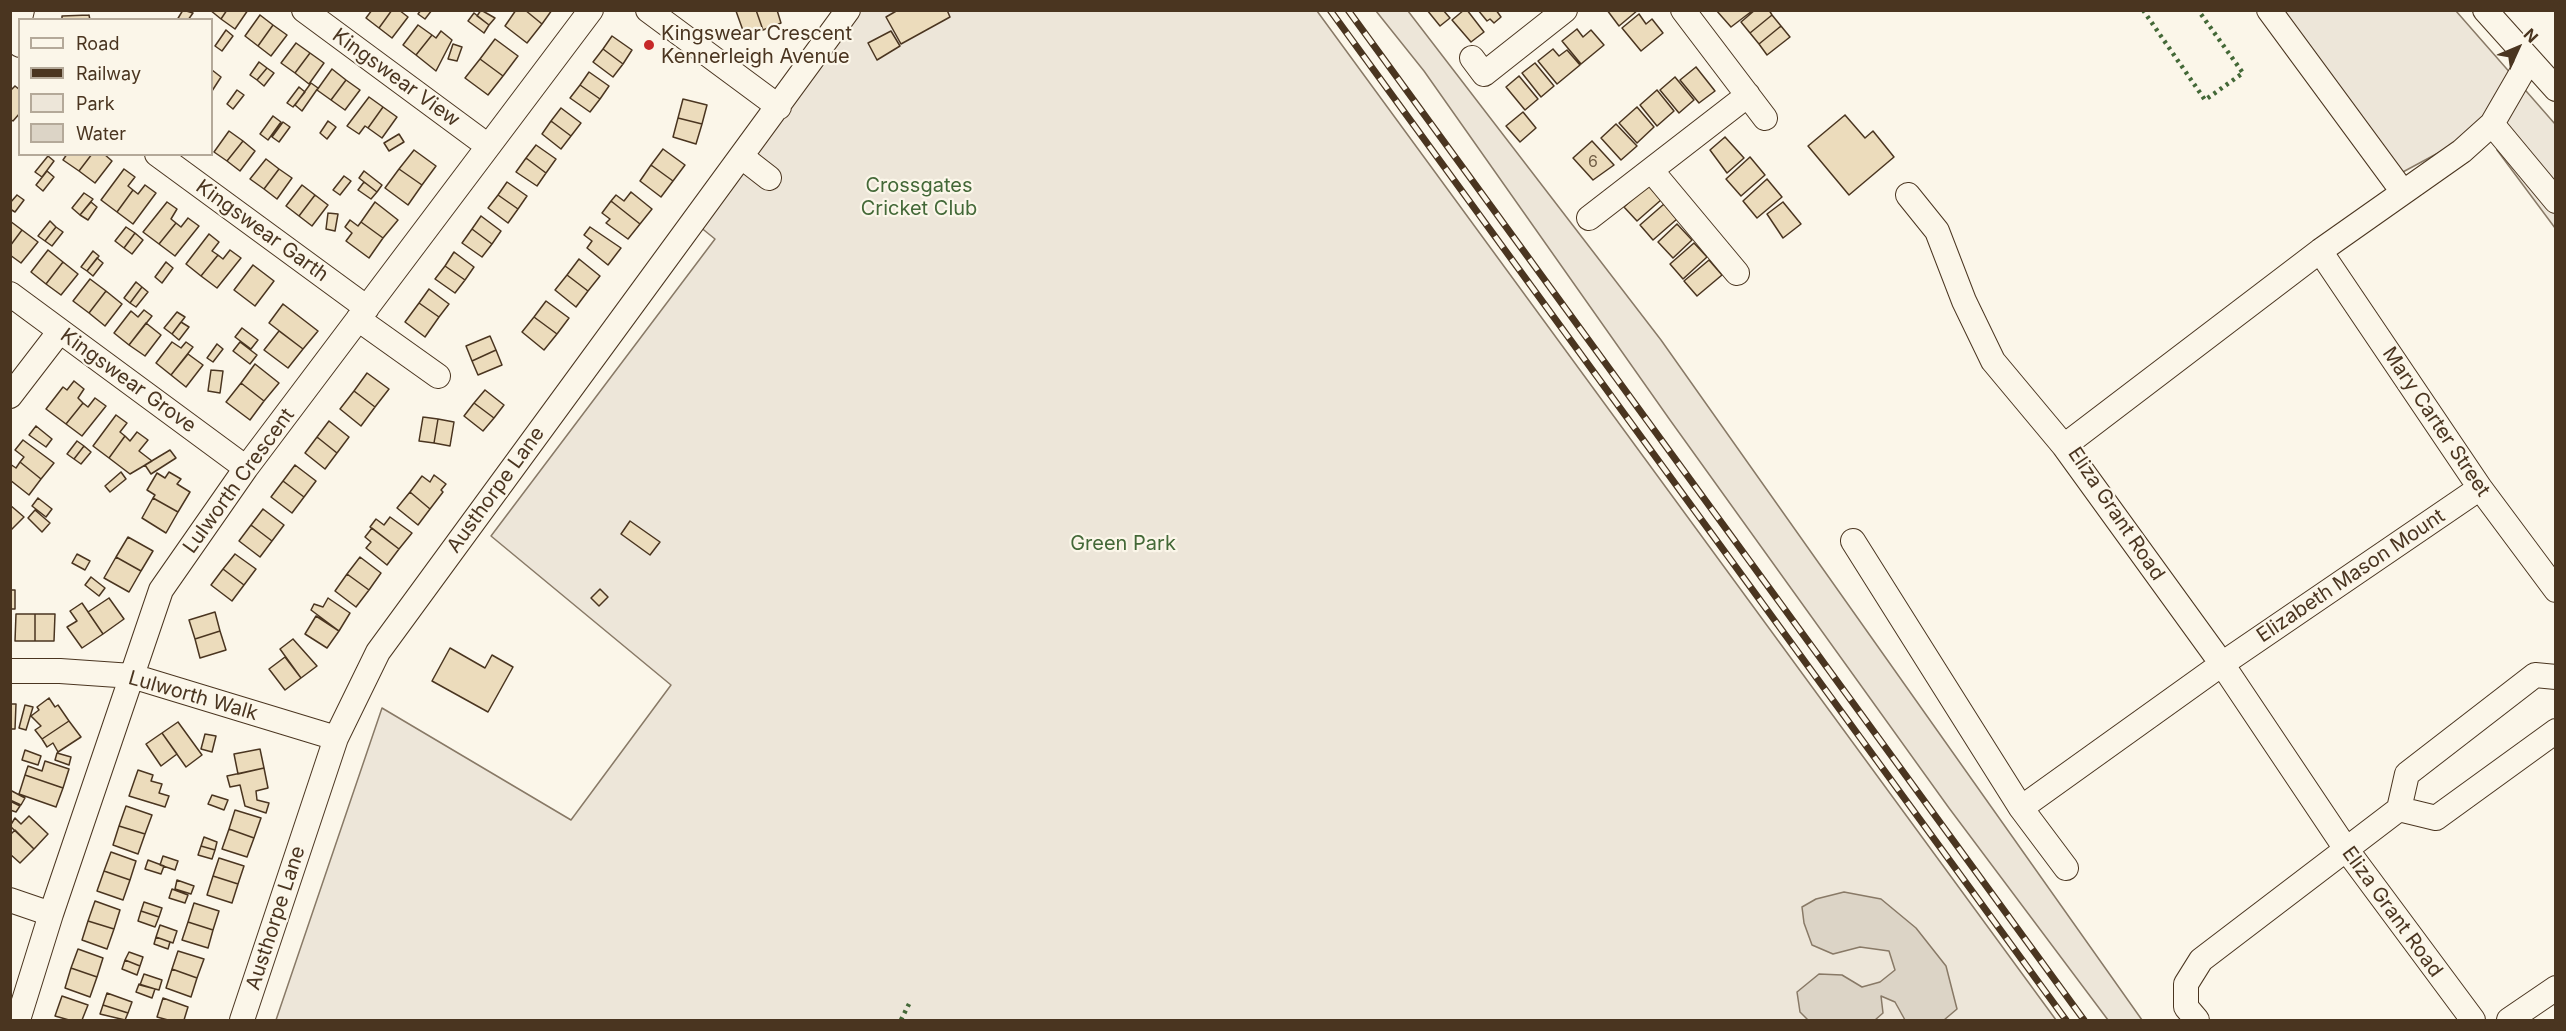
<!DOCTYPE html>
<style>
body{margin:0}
#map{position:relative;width:2566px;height:1031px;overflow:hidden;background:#fbf6e9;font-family:Inter,sans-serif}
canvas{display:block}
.frame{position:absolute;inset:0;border:12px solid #4a3520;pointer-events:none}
.legend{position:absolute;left:18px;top:18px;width:195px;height:138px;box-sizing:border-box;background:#fbf6e9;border:2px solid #b4a999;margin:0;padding:8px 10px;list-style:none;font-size:18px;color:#4a3520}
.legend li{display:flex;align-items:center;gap:12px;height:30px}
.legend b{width:30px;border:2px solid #b4a999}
.north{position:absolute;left:2488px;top:18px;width:60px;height:60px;-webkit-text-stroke:4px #fbf6e9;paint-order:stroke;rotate:46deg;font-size:16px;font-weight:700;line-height:24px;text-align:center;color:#4a3520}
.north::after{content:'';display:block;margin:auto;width:21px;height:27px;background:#4a3520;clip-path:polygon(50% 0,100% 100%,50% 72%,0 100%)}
</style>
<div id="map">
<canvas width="2566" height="1031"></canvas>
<div class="frame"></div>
<ul class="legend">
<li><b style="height:8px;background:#fbf6e9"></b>Road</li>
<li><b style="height:8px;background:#4a3520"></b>Railway</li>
<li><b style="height:16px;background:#ede6d9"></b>Park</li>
<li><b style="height:16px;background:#dcd4c6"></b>Water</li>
</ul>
<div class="north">N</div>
</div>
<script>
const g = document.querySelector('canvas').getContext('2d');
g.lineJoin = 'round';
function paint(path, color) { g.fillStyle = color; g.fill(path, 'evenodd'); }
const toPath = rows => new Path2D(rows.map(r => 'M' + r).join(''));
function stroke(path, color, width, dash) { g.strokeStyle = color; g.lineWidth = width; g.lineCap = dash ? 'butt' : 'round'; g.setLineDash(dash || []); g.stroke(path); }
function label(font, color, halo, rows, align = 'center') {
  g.font = font + ' Inter,sans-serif'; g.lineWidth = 4.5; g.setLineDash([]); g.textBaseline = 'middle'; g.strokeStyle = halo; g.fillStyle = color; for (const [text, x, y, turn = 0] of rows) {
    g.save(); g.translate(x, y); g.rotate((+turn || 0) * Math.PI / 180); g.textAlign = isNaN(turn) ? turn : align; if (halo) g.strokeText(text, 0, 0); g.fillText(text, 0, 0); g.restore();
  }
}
const green = toPath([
 [848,10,1317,11,2056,1020,276,1020,382,708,571,820,671,685,491,536,715,239,694,222,848,10],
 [1376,11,1408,11,1661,340,2142,1020,2108,1020,1949,808,1670,420,1424,71,1376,11],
 [2284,11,2456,11,2555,124,2555,228,2497,150,2497,133,2492,124,2401,173,2284,11]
]);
paint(green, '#ede6d9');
stroke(green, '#887966', 1.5);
const water = toPath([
 [1844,892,1881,899,1916,928,1946,966,1957,1009,1944,1020,1905,1020,1895,1002,1881,996,1883,1013,1875,1020,1808,1020,1800,1012,1797,992,1819,974,1842,975,1862,987,1880,982,1895,970,1889,951,1860,947,1833,954,1812,945,1804,923,1802,907,1816,899,1844,892]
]);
paint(water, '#dcd4c6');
stroke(water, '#887966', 1.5);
const building = toPath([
 [183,10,193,13,188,20,177,20,183,10],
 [210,10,227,10,221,19,210,10],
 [227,10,248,10,235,29,221,19,227,10],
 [372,10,392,10,379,28,366,18,372,10],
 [392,10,399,10,408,17,392,38,379,28,392,10],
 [421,10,432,10,425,19,418,14,421,10],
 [481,10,495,18,489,25,477,16,481,10],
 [516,10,525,10,542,24,527,43,505,26,516,10],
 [525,10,552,10,542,24,525,10],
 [756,10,777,10,781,23,763,30,756,10],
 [756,10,763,30,745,36,736,11,756,10],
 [898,10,947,10,950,17,901,44,886,17,898,10],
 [1427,10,1443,10,1450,18,1440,26,1427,10],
 [1464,10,1467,10,1484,32,1471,42,1452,20,1464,10],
 [1478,10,1496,10,1501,17,1494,23,1490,19,1487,21,1478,10],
 [1607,10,1638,10,1619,26,1607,10],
 [1716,10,1752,10,1752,11,1731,27,1716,10],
 [1755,10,1769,10,1772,15,1750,33,1741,22,1755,10],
 [474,13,489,25,484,33,468,21,474,13],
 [1639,14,1646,24,1652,19,1663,33,1641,51,1622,28,1639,14],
 [89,15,90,20,62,20,62,16,89,15],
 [260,15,273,25,258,46,245,36,260,15],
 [1772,15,1781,26,1759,44,1750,33,1772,15],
 [273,25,287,35,271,56,258,46,273,25],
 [418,25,432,35,416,55,403,45,418,25],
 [1781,26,1790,37,1767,55,1759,44,1781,26],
 [1577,29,1583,37,1591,30,1604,45,1581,64,1562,41,1577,29],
 [226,30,233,36,222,51,215,46,226,30],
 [441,31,452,40,436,71,416,55,432,35,436,38,441,31],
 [891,31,900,46,877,60,868,43,891,31],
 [612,36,632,50,623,64,603,49,612,36],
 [495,39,518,56,503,76,480,59,495,39],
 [296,43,310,53,295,73,281,63,296,43],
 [453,44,462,47,457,61,448,59,453,44],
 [603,49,623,64,613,77,593,62,603,49],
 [1553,49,1559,56,1567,50,1580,65,1557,84,1538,61,1553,49],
 [310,53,324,63,309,84,295,73,310,53],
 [480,59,503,76,488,95,465,78,480,59],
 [259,62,267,68,257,80,250,75,259,62],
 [1535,63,1554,86,1541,97,1522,73,1535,63],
 [1696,67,1715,91,1699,103,1680,80,1696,67],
 [267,68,274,73,264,86,257,80,267,68],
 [332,69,346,80,331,100,317,90,332,69],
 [212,70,221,77,212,91,212,70],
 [589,72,609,86,600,99,580,85,589,72],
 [1519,76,1538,99,1525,110,1506,87,1519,76],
 [1675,77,1694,100,1679,113,1660,90,1675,77],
 [346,80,360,90,345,110,331,100,346,80],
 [311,83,318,88,302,111,295,105,311,83],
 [580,85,600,99,590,112,570,98,580,85],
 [15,86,20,90,20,113,13,121,10,119,10,91,15,86],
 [299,87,305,92,293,107,287,103,299,87],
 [237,90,244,95,233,109,227,104,237,90],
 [1657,90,1674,111,1657,126,1640,105,1657,90],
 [369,97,383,107,368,128,365,126,359,134,347,126,369,97],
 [683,99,707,105,702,124,678,118,683,99],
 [383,107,397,117,382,138,368,128,383,107],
 [1637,107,1654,127,1637,143,1619,123,1637,107],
 [561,108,581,123,571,136,551,121,561,108],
 [1523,112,1536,128,1520,142,1506,126,1523,112],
 [1845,115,1865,138,1873,131,1894,157,1849,195,1808,146,1845,115],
 [273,116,281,122,268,140,260,134,273,116],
 [678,118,702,124,696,144,673,137,678,118],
 [328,121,336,127,327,139,320,133,328,121],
 [551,121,571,136,561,149,542,134,551,121],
 [283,122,290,127,279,142,272,137,283,122],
 [1616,124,1637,146,1621,160,1601,138,1616,124],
 [229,131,243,141,227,161,214,152,229,131],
 [399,134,404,142,389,151,384,143,399,134],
 [1725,137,1744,158,1727,173,1710,150,1725,137],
 [243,141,255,151,240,171,227,161,243,141],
 [1592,141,1614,165,1593,180,1573,158,1592,141],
 [536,145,556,159,546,173,526,158,536,145],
 [663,149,685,165,673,181,651,165,663,149],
 [414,150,436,166,422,185,399,169,414,150],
 [67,154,92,154,79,171,63,160,67,154],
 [92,154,104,154,112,161,95,183,79,171,92,154],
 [48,156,54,161,42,177,35,172,48,156],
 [1750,157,1765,175,1741,196,1726,179,1750,157],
 [526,158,546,173,537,186,516,172,526,158],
 [266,159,279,169,264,189,250,179,266,159],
 [651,165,673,181,661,197,640,181,651,165],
 [124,169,135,177,128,186,133,190,117,212,101,200,124,169],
 [279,169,292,178,277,199,264,189,279,169],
 [399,169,422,185,408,205,385,188,399,169],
 [47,171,54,177,43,191,36,185,47,171],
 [364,171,382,185,377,192,359,178,364,171],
 [344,176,351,181,340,195,333,190,344,176],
 [1767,179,1782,197,1757,218,1743,201,1767,179],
 [364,182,377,192,371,199,358,190,364,182],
 [507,182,527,196,518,209,498,195,507,182],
 [145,185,156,193,133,224,117,212,133,190,138,194,145,185],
 [302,185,315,195,299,216,286,206,302,185],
 [1648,185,1661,200,1637,221,1624,207,1648,185],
 [631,192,652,209,640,224,611,201,616,195,624,201,631,192],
 [84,193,93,199,80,215,72,208,84,193],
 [17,195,24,200,15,212,10,209,10,203,17,195],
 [315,195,328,205,312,226,299,216,315,195],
 [498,195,518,209,508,223,488,208,498,195],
 [611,201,640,224,628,239,606,223,610,219,602,213,611,201],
 [91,202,97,207,88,220,80,215,91,202],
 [167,202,177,209,171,219,176,223,159,244,143,232,167,202],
 [375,202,398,220,383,238,361,222,375,202],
 [1783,202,1801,224,1783,238,1767,214,1783,202],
 [1664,204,1677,219,1653,240,1640,225,1664,204],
 [328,213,338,214,335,231,326,229,328,213],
 [481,216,501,231,492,244,472,229,481,216],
 [188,218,199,226,175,256,159,244,176,223,181,227,188,218],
 [350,220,358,226,361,222,383,238,369,258,346,241,352,233,345,227,350,220],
 [10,221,22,230,10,246,10,221],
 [50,221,56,227,45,241,38,236,50,221],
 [1677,224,1692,240,1673,258,1658,242,1677,224],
 [56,227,63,232,52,246,45,241,56,227],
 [126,227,135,233,124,248,115,241,126,227],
 [590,227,621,248,608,265,587,248,592,241,584,235,590,227],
 [472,229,492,244,482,257,462,243,472,229],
 [22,230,38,242,21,263,10,255,10,246,22,230],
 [135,233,143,240,132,254,124,248,135,233],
 [209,234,219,242,212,251,218,255,201,276,186,264,209,234],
 [1694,243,1707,257,1683,279,1670,264,1694,243],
 [48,250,63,262,46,284,31,272,48,250],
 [230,250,241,258,217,288,201,276,218,255,223,259,230,250],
 [93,251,99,256,87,271,81,267,93,251],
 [454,252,474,267,465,280,445,266,454,252],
 [97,258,103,263,93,276,87,271,97,258],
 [579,259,600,276,588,291,567,275,579,259],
 [1709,260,1722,275,1697,296,1684,281,1709,260],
 [63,262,78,274,61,295,46,284,63,262],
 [166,262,173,268,162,283,155,277,166,262],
 [253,265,274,281,255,306,234,290,253,265],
 [445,266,465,280,455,293,435,279,445,266],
 [567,275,588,291,576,307,555,290,567,275],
 [90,279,106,291,89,313,73,301,90,279],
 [136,282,142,287,130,303,124,298,136,282],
 [142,287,148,292,136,307,130,303,142,287],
 [429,289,449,304,439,317,419,303,429,289],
 [106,291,122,304,105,326,89,313,106,291],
 [546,301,569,318,557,334,534,317,546,301],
 [419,303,439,317,425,337,405,322,419,303],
 [283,304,318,331,303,349,269,323,283,304],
 [144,310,152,316,129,345,114,333,131,311,138,317,144,310],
 [177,312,185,317,172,334,164,328,177,312],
 [534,317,557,334,544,350,522,332,534,317],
 [181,322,189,327,179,340,172,334,181,322],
 [146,323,161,335,145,356,129,345,146,323],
 [242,328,258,340,251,349,235,337,242,328],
 [279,331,303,349,288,368,264,350,279,331],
 [490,336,496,350,472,361,466,346,490,336],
 [172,342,181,348,186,342,193,347,171,375,156,363,172,342],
 [240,342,257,355,250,364,233,351,240,342],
 [217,344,223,349,213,362,207,358,217,344],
 [496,350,502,365,478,375,472,361,496,350],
 [188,354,203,365,186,387,171,375,188,354],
 [255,364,279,383,264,401,241,383,255,364],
 [211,370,223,371,220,393,208,391,211,370],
 [367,373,389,389,375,407,354,391,367,373],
 [74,381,84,389,78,398,83,403,66,424,46,409,63,387,67,390,74,381],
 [241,383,264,401,250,420,226,402,241,383],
 [485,390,504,405,494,418,474,403,485,390],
 [354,391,375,407,361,426,340,409,354,391],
 [95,398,106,406,82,436,66,424,83,403,88,407,95,398],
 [474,403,494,418,483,431,464,416,474,403],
 [116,415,127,423,120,432,125,436,109,458,93,446,116,415],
 [423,417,438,419,434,443,419,441,423,417],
 [438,419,454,422,450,446,434,443,438,419],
 [329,421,349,437,337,453,317,437,329,421],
 [36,426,52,439,46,447,29,435,36,426],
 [137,432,148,440,139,451,152,461,130,474,109,458,125,436,130,441,137,432],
 [317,437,337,453,325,469,305,453,317,437],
 [23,440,54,463,41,479,20,462,24,457,15,450,23,440],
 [77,441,84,446,74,459,67,454,77,441],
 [84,446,91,452,81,464,74,459,84,446],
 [170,450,176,458,151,474,145,465,170,450],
 [20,462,41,479,29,495,10,480,10,464,16,468,20,462],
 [295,465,316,481,304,497,283,481,295,465],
 [121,472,126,479,110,492,105,486,121,472],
 [169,472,181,479,177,484,190,492,178,512,153,498,155,495,147,490,157,473,165,478,169,472],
 [434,475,446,484,441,490,443,492,430,509,410,492,422,476,430,482,434,475],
 [283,481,304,497,292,513,271,497,283,481],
 [410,492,430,509,418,525,397,508,410,492],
 [38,498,52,509,46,517,32,506,38,498],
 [153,498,178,512,166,533,142,518,153,498],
 [10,505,24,517,10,531,10,505],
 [263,509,284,525,272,541,251,525,263,509],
 [35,510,50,523,42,532,28,518,35,510],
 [390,517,412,533,399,549,370,527,376,519,384,525,390,517],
 [630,521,660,542,650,555,621,534,630,521],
 [251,525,272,541,260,557,239,541,251,525],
 [372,528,399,549,387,565,366,548,371,542,365,537,372,528],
 [128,537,153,551,141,571,116,557,128,537],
 [77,554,90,561,85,570,72,563,77,554],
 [235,554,256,569,244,585,223,569,235,554],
 [116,557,141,571,129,592,104,578,116,557],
 [360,557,381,573,369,590,347,574,360,557],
 [223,569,244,585,232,601,211,585,223,569],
 [347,574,369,590,356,607,335,591,347,574],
 [91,577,105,588,99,596,85,585,91,577],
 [600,589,608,597,599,606,591,598,600,589],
 [10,590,15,590,15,609,10,609,10,590],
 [109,598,124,619,103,634,88,612,109,598],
 [328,598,350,613,339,631,311,610,314,604,323,607,328,598],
 [82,603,103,634,82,648,67,627,77,621,70,611,82,603],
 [215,612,220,631,195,639,189,620,215,612],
 [16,614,35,614,35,641,15,641,16,614],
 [35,614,55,614,54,641,35,641,35,614],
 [316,616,339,631,327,648,305,634,316,616],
 [220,631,226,650,200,658,195,639,220,631],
 [293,639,317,666,301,678,280,649,293,639],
 [450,648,485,668,492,655,513,667,488,712,432,681,450,648],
 [285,657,301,678,285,690,269,669,285,657],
 [49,698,55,707,58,705,69,721,42,739,35,730,41,726,31,716,39,710,37,707,49,698],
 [10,704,16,704,15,729,10,729,10,704],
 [25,705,33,707,26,730,19,728,25,705],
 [69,721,81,737,58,752,53,743,47,747,42,739,69,721],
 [178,722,202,755,186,767,162,733,178,722],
 [162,733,177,754,161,766,146,744,162,733],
 [205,734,216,736,212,752,201,749,205,734],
 [260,749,264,768,238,774,234,754,260,749],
 [25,750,41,756,38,765,22,760,25,750],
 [57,753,71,757,69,765,55,760,57,753],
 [45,761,69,769,63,788,25,775,28,766,42,771,45,761],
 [264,768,268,788,256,791,257,800,269,803,266,813,245,806,240,785,230,787,227,776,264,768],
 [138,770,153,775,151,781,162,784,159,793,169,796,165,807,129,796,138,770],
 [25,775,63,788,56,807,19,794,25,775],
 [10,790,25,798,21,805,10,800,10,790],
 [212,795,228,800,224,810,208,804,212,795],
 [10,801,20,806,16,812,10,810,10,801],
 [126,806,152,815,145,834,119,826,126,806],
 [235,810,261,818,254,838,229,829,235,810],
 [29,816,48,834,34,849,10,826,15,818,21,824,29,816],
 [119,826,145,834,138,854,113,845,119,826],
 [229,829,254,838,247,857,222,849,229,829],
 [15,830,34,849,20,863,10,854,10,835,15,830],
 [204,837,217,842,215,850,201,846,204,837],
 [201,846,215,850,212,859,198,855,201,846],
 [111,852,136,861,130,880,104,871,111,852],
 [163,856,178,861,175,870,160,865,163,856],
 [219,858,244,866,238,884,213,876,219,858],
 [148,860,164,866,161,874,145,869,148,860],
 [104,871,130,880,123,900,97,891,104,871],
 [213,876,238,884,232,903,207,895,213,876],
 [177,880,194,886,191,894,175,889,177,880],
 [172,889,188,895,185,903,169,898,172,889],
 [95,901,120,910,114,929,88,921,95,901],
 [144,902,162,908,159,917,141,911,144,902],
 [194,903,219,911,213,930,188,922,194,903],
 [141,911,159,917,155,927,138,921,141,911],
 [88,921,114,929,107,949,82,940,88,921],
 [188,922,213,930,208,948,182,940,188,922],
 [160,925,177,931,173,943,156,937,160,925],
 [156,937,170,942,168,949,154,944,156,937],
 [78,949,103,958,97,977,71,968,78,949],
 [178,951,204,959,197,978,172,969,178,951],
 [129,952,143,957,140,966,125,960,129,952],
 [125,960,140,966,137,975,122,969,125,960],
 [71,968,97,977,90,997,65,988,71,968],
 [172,969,197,978,191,997,166,988,172,969],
 [144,974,162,980,159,990,140,985,144,974],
 [139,984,155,989,152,998,136,992,139,984],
 [107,993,132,1002,128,1013,103,1005,107,993],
 [62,996,88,1005,82,1020,69,1020,55,1016,62,996],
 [163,998,188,1007,184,1020,168,1020,157,1017,163,998],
 [103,1005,128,1013,125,1020,100,1014,103,1005]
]);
paint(building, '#ecdcbc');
stroke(building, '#4a3520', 1.5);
const minor = toPath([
 [304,10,488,146],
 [648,10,779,107],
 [1683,10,1765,118],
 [2269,10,2403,192],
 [2485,10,2556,89],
 [20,45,17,31,22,10],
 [1472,58,1484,74,1565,10],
 [2492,124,2556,201],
 [157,154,367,308],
 [742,157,769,178],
 [1651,170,1737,273],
 [1908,195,1937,231,1964,301,1993,361,2064,446],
 [1589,218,1748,95],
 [2320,251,2480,488,2556,590],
 [10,294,246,468],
 [358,319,438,376],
 [10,396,60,331],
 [1853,541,2021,808],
 [10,671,60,671,132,676,336,738],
 [2399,809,2436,818,2556,731],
 [2066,868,2021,808,2222,664,2480,488],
 [10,900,51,914],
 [18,1020,51,914,161,590,246,468,591,10],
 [242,1020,336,738,378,652,848,10],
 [2197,1020,2186,1007,2186,984,2201,960,2399,809,2407,774,2535,675,2556,677],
 [2473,1020,2346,849,2222,664,2064,446,2320,251,2462,151,2492,124,2529,60],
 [2509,1020,2556,988]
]);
stroke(minor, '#4a3520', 26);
stroke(minor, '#fbf6e9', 24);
const rail = toPath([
 [1330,10,2066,1020],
 [1348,10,2084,1020]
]);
stroke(rail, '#4a3520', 7);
stroke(rail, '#fbf6e9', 4.5, [14]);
stroke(toPath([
 [2143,10,2205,100,2243,73,2198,10],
 [901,1020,911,1000]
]), '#436837', 4.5, [3, 4.5]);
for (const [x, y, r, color] of [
 [649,45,6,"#c62828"]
]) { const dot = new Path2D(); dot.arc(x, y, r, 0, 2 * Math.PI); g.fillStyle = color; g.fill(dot); stroke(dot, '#fbf6e9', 2); }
label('16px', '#725f47', null, [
 ["6",1593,162]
]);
label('20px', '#4a3520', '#fbf6e9', [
 ["Kingswear Crescent",661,34],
 ["Kennerleigh Avenue",661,57]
], 'left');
label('20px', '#4a3520', '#fbf6e9', [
 ["Kingswear View",396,78,36],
 ["Kingswear Garth",262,231,36],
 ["Kingswear Grove",128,381,36],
 ["Mary Carter Street",2436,422,56],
 ["Lulworth Crescent",239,481,-54],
 ["Austhorpe Lane",496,490,-54],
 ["Eliza Grant Road",2116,514,56],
 ["Elizabeth Mason Mount",2351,576,-34],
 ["Lulworth Walk",193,696,16],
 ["Eliza Grant Road",2392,912,54],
 ["Austhorpe Lane",276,918,-72]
]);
label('20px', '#436837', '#fbf6e9', [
 ["Crossgates",919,186],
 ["Cricket Club",919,209],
 ["Green Park",1123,544]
]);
</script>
